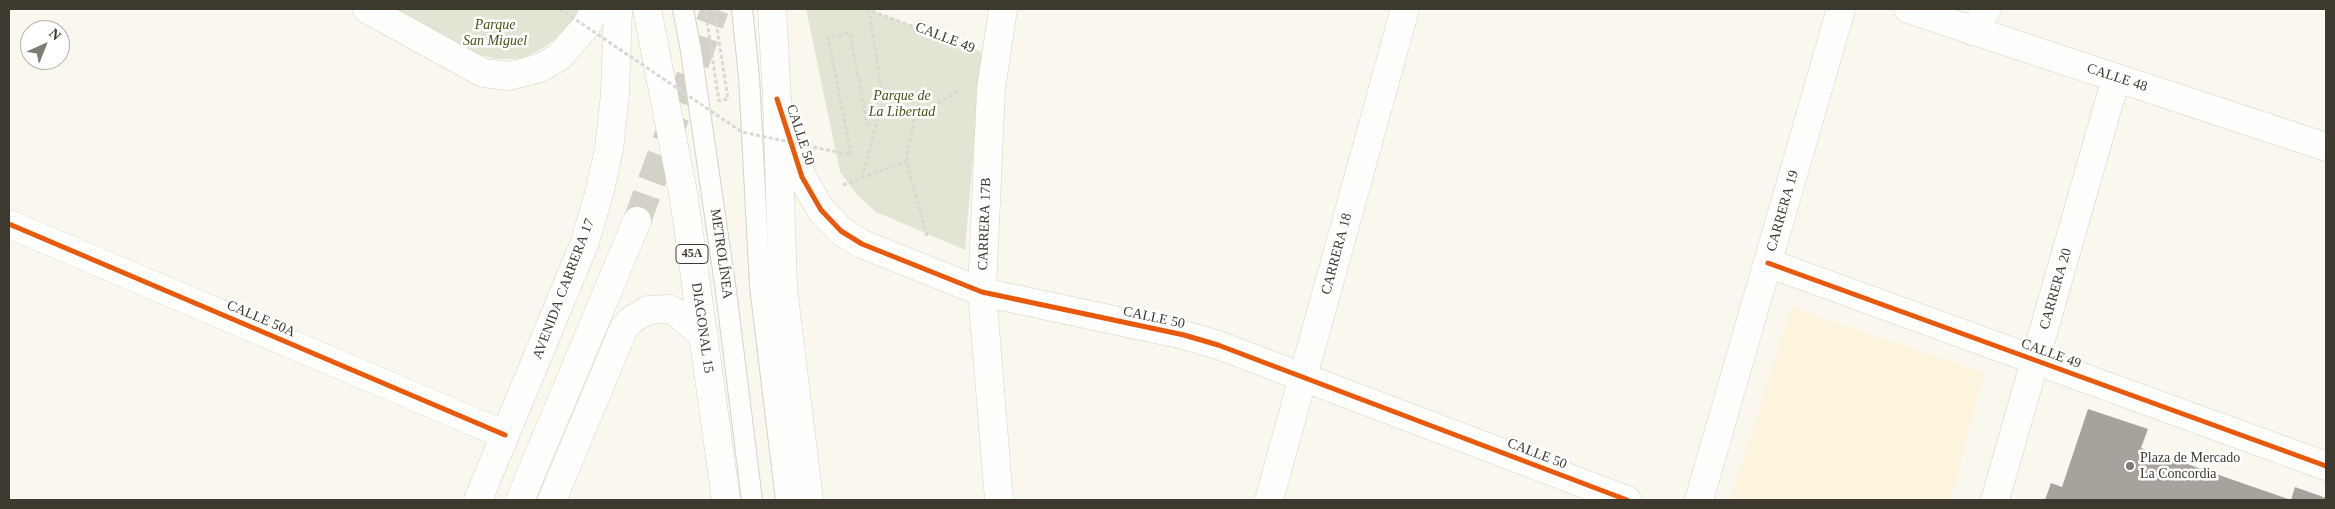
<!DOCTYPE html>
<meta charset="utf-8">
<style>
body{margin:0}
#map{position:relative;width:2335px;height:509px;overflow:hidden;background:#faf7ee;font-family:"Times New Roman",serif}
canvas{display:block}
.frame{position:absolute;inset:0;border:10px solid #3d392f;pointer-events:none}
.north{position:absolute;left:20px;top:20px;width:50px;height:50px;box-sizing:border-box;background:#fff;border:1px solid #b1b0ac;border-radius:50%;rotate:44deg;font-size:14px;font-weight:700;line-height:20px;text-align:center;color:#3d392f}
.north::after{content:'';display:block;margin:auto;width:18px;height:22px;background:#7f7c72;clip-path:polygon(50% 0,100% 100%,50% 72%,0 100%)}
</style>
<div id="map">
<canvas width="2335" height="509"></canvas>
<div class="frame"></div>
<div class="north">N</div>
</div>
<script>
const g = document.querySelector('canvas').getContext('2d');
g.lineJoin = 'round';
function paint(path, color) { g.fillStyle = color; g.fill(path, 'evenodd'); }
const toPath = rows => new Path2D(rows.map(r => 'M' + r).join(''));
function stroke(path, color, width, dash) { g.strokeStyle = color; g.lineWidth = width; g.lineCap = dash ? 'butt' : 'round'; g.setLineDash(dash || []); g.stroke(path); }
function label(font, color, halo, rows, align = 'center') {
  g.font = font + ' "Times New Roman",serif'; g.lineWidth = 5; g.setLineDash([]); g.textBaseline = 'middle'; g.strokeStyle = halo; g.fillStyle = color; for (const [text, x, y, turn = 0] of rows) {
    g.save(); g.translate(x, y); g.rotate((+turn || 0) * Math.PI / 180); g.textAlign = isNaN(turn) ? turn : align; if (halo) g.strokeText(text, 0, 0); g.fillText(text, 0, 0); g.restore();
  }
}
paint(toPath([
 [1792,307,1984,373,1950,500,1730,500]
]), '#fcf4dc');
paint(toPath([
 [393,9,579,9,565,32,543,48,522,59,495,59,474,53],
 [806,9,866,9,982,52,965,250,876,212,856,194,840,172]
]), '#e3e5d4');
paint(toPath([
 [2088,409,2148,429,2141,448,2291,500,2045,500,2051,483,2062,487],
 [2295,487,2326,498,2326,500,2291,500]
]), '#a8a29c');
stroke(toPath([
 [637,221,715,9]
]), '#d4d1c8', 28, [28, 14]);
const service = toPath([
 [683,9,691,51,726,291,752,500],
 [742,9,749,77,760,286,786,500]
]);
const minor = toPath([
 [1908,9,2326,147],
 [1972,31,1987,9],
 [9,224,505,435],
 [1768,263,2326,466],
 [999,500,982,292,991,89,1003,9],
 [1269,500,1405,9],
 [1699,500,1841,9],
 [1995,500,2116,78]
]);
const tertiary = toPath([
 [367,9,483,73,509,76,540,68,559,57,587,25,595,9],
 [780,110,802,177,821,210,841,231,862,244,982,292,1184,335,1218,345,1627,500]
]);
const secondary = toPath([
 [478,500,585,242,600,190,609,149,615,94,618,9],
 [520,500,637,221]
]);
const primary = toPath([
 [647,9,684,198,726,500],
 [772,9,777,99,783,288,809,500],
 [552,500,624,328,631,320,648,310,668,309,676,312,704,336]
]);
stroke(service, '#d5d2c9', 22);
stroke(minor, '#d5d2c9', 29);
stroke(tertiary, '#d5d2c9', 29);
stroke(secondary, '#d5d2c9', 29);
stroke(primary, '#d5d2c9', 29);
stroke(toPath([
 [866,9,966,46],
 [883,99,915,116],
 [851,155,828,37,850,33,868,129],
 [862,178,883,99,869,10],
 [843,185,906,161],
 [927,236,906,161,915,116,959,91]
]), '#d9d8d4', 3, [4, 2.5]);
stroke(service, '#fefefc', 20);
stroke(minor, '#fefefc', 28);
stroke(tertiary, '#fefefc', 28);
stroke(secondary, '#fefefc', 28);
stroke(primary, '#fefefc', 28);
stroke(toPath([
 [560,9,742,132,851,155],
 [705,9,719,101,728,99,714,9]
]), '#d9d8d4', 3, [4, 2.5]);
stroke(toPath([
 [777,99,802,177,821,210,841,231,862,244,982,292,1184,335,1218,345,1627,500],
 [9,224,505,435],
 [1768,263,2326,466]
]), '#e8590c', 5);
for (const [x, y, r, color] of [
 [2130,466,5,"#7f7c72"]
]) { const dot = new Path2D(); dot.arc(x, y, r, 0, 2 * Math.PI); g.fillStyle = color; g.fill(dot); stroke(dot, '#fff', 2); }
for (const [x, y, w] of [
 [692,254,32]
]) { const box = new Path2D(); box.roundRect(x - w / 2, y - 9.5, w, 19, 4); g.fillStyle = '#fff'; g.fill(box); stroke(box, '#3d392f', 1); }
label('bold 12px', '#3d392f', null, [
 ["45A",692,254]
]);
label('italic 14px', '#495115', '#fff', [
 ["Parque",495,25],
 ["San Miguel",495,41],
 ["Parque de",902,96],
 ["La Libertad",902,112]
]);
label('14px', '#3d392f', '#fff', [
 ["CALLE 49",945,38,21],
 ["CALLE 48",2117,78,18],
 ["CALLE 50",800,135,72],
 ["CARRERA 19",1783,211,-74],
 ["CARRERA 17B",985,224,-88],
 ["METROLÍNEA",721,254,82],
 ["CARRERA 18",1337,254,-75],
 ["AVENIDA CARRERA 17",564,289,-69],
 ["CARRERA 20",2056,289,-74],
 ["CALLE 50",1154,318,12],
 ["CALLE 50A",261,319,23],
 ["DIAGONAL 15",702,328,82],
 ["CALLE 49",2051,354,20],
 ["CALLE 50",1537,454,21]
]);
label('14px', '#3d392f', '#fff', [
 ["Plaza de Mercado",2140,458],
 ["La Concordia",2140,474]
], 'left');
</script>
